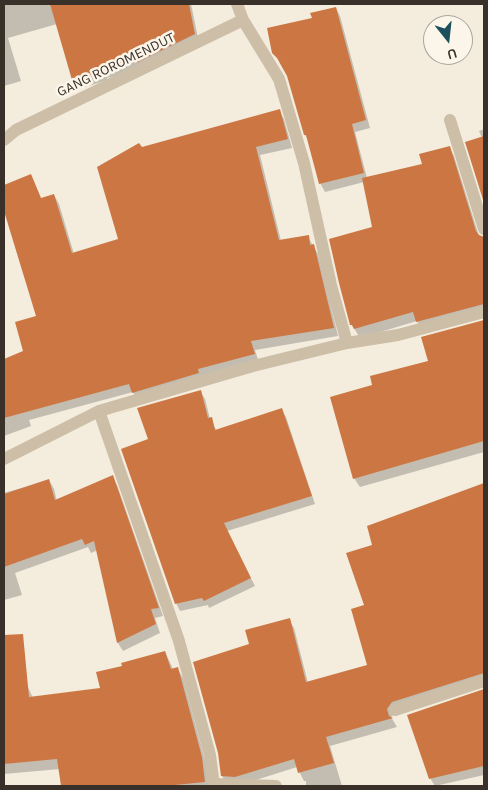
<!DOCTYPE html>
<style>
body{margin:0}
#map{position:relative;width:488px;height:790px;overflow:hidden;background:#f4ecdd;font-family:Karla,sans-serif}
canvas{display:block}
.frame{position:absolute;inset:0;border:5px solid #393029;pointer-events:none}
.north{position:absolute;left:423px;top:15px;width:50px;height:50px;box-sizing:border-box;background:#fbf5ea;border:1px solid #ada69d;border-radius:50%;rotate:164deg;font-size:14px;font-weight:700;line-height:20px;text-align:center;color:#393029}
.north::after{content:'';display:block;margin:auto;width:18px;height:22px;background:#1c505d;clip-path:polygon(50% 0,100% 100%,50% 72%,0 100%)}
</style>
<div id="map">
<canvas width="488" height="790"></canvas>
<div class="frame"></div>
<div class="north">U</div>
</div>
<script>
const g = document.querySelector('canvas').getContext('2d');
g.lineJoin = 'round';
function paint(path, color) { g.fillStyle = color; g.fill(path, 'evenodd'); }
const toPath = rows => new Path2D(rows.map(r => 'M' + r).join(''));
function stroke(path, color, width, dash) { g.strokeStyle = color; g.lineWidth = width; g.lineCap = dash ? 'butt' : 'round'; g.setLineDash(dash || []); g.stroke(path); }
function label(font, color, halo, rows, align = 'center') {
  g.font = font + ' Karla,sans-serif'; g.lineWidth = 5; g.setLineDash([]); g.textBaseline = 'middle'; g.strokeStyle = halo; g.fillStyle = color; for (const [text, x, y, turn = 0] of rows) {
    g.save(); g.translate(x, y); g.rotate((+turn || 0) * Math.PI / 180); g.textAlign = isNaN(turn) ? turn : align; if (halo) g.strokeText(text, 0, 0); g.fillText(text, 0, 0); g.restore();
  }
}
paint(toPath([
 [4,4,191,4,199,43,144,70,107,78,108,80,78,89,74,80,57,24,8,38,21,81,4,86],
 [336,8,340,16,370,128,355,132,367,178,424,165,449,147,454,156,479,236,484,238,484,314,422,330,417,321,360,338,352,325,374,228,364,182,325,192,320,183,310,142,305,135,288,76,274,52,313,19],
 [279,111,284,119,292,148,260,155,281,241,308,237,318,254,338,336,255,350,259,363,138,401,133,392,29,420,31,426,4,436,4,360,25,352,37,317,4,210,4,187,31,176,41,199,54,195,59,204,74,254,119,240,141,149],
 [484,129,484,198,467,142,482,138,479,131],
 [484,322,484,452,360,487,354,478,374,386,429,362,422,338],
 [200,391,205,399,210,419,217,431,281,410,286,417,315,504,227,531,255,586,209,608,208,605,180,611,176,603,149,440],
 [112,477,117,485,163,616,155,618,160,633,123,651,118,643,98,550,91,553,88,547,15,573,22,595,4,600,4,493,49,480,54,489,57,501],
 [484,484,484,682,397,711,391,717,397,727,330,746,342,786,306,786,306,781,304,781,297,767,240,785,227,784,222,776,250,645,289,620,294,628,308,683,368,666,365,606,374,546,368,527],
 [165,652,173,669,177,668,183,678,207,768,209,786,62,786,60,769,4,774,4,687,27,685,33,698,101,689,123,667],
 [484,691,484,778,484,775,435,786,430,778,408,716]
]), '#0003');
paint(toPath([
 [50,4,189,4,195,34,138,62,103,69,104,71,72,80],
 [336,7,366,120,352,124,364,173,319,184,306,135,304,135,287,76,277,58,272,53,267,28,312,18,310,13],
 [280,109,288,139,256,147,279,240,309,235,310,245,314,244,334,328,251,341,255,354,198,369,199,373,132,393,129,384,4,418,4,359,23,351,15,322,36,316,4,211,4,185,31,174,41,198,54,194,72,253,118,239,97,167,139,143,142,147],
 [484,136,484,203,465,142],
 [450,146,476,231,479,235,484,237,484,304,416,322,413,312,354,329,352,325,350,325,339,283,329,239,372,227,362,178,422,164,419,154],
 [484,320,484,441,353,479,330,397,372,385,370,376,428,361,421,337],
 [201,390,208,418,212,417,215,430,282,408,312,496,224,523,251,578,204,601,202,598,175,604,121,449,148,439,137,408],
 [113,475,159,608,151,609,156,624,117,643,94,541,85,545,82,539,4,567,4,494,49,479,55,500],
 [484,483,484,673,392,702,387,709,389,716,393,718,326,737,334,763,298,773,294,759,235,777,221,776,218,753,193,662,249,644,245,630,290,618,306,682,367,665,351,609,364,605,346,553,372,545,367,526],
 [23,634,29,697,100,688,96,672,122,666,121,663,165,651,171,669,178,667,202,757,205,782,165,786,61,786,57,759,4,764,4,635],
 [484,689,484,766,429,779,407,715]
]), '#cc7743');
stroke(toPath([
 [237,4,243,20,279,79,304,163,331,285,347,343],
 [450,120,484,229],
 [4,140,16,130,243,20],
 [99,411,179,641,210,755,214,786],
 [4,459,99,411,253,366,347,343,398,335,484,312],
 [395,710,484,681],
 [214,784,276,786]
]), '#cdbea8', 12);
label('14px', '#393029', '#fbf5ea', [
 ["GANG ROROMENDUT",116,65,-26]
]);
</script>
